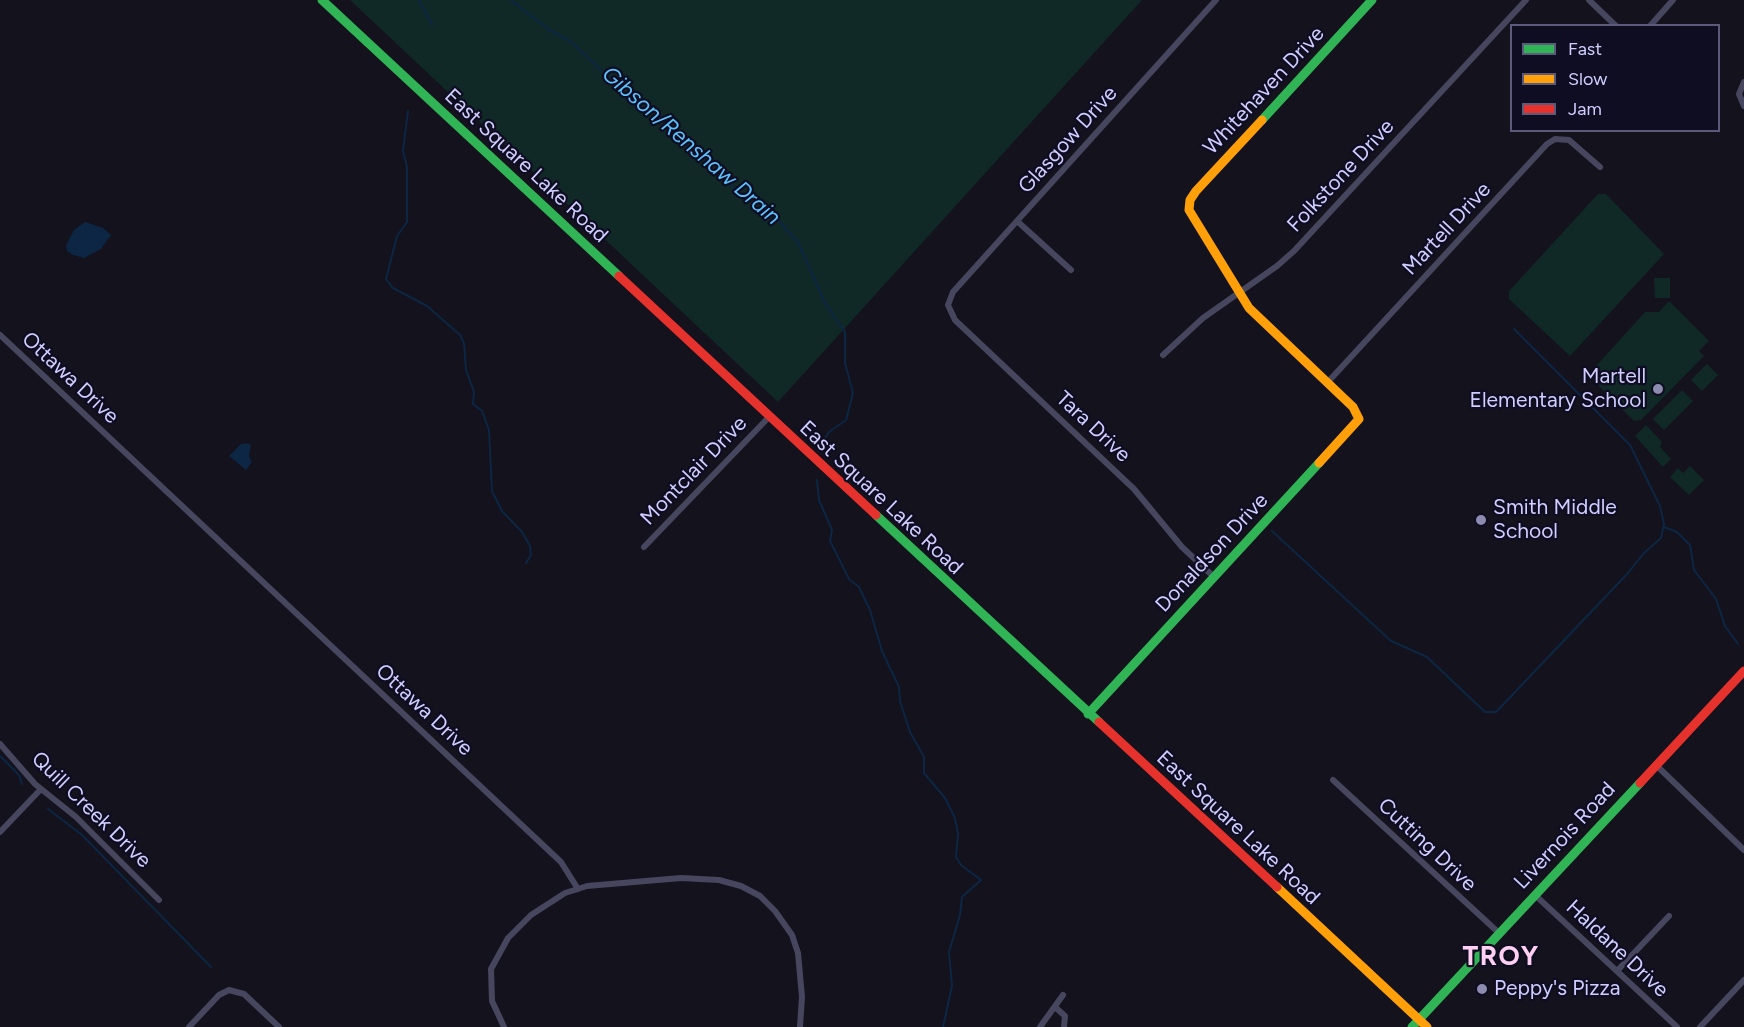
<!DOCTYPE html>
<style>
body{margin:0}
#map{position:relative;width:1744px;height:1027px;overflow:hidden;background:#13121d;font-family:Figtree,sans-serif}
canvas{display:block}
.legend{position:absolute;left:1510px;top:24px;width:210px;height:108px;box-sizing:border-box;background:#0f0d22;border:2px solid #5c5a7a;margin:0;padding:8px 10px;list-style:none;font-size:18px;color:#cfceff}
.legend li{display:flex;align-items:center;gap:12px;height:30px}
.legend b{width:30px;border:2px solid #5c5a7a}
</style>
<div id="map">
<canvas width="1744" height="1027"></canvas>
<ul class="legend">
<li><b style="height:8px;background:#30b455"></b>Fast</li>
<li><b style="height:8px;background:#ff9f0a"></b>Slow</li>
<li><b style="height:8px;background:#e5322d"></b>Jam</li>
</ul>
</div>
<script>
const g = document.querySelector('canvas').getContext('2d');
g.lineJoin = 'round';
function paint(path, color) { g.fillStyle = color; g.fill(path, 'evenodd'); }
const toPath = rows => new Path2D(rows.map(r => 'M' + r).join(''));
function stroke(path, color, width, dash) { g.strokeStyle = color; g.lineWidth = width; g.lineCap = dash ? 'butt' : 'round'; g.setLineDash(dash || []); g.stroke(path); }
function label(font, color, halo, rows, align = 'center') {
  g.font = font + ' Figtree,sans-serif'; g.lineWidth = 4.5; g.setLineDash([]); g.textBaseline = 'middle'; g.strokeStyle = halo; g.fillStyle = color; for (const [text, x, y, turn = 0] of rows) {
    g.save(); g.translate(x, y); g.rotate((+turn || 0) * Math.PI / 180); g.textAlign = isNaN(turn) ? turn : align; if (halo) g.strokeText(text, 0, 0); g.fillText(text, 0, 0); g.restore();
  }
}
paint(toPath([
 [350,0,1142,0,778,402],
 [1598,194,1606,194,1664,254,1570,356,1509,299,1509,291],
 [1654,278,1670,278,1670,298,1655,298],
 [1669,301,1709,341,1699,351,1704,356,1641,420,1634,421,1588,375,1645,312,1659,312],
 [1707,364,1718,375,1702,391,1691,380],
 [1682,390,1693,401,1664,430,1653,419],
 [1646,425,1662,442,1660,447,1671,459,1663,467,1635,436],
 [1690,466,1704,480,1689,495,1670,477,1678,468,1683,473]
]), '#102927');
paint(toPath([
 [85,222,103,228,111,235,101,249,84,258,73,255,67,251,66,245,74,230],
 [247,443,251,445,249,456,252,462,246,470,229,456,241,444]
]), '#0c2644');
stroke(toPath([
 [419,0,432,25],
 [511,0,548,29,570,41,603,72,644,100,672,127,688,148,726,171,732,187,767,208,798,242,825,303,845,332,845,363,853,393,846,420,829,432,819,447],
 [408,111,403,151,407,167,407,222,397,236,386,279,393,288,427,306,460,335,464,343,466,370,474,392,473,404,482,411,489,430,492,491,502,511,522,532,530,546,531,555,526,563],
 [817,480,819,500,832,530,830,541,849,579,859,587,870,610,882,651,899,687,900,701,910,732,924,757,924,773,945,798,955,818,958,834,956,857,961,865,981,880,962,897,960,915,949,952,952,986,943,1027],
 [1664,527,1677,532,1690,545,1694,570,1716,599,1725,626,1738,644],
 [1272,531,1391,641,1427,657,1485,712,1496,712,1628,573,1644,553,1661,538,1664,524,1660,506,1630,445,1514,329],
 [0,756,19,775,22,784],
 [48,809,82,835,211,967]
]), '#0c2644', 2);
stroke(toPath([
 [1589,0,1616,26],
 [1650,26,1673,0],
 [1744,82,1739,94,1744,106],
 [1017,221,1071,270],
 [0,335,561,862,578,889],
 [1163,355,1203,318,1277,266,1294,251,1526,0],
 [1327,383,1547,144,1555,139,1569,140,1600,167],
 [644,547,768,418],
 [1214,577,1182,547,1134,489,955,320,948,305,953,292,1216,0],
 [0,744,35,784,76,817,159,900],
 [1656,765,1744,850],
 [1333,780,1499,933],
 [0,832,41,789],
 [1535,895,1677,1027],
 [1617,971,1669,916],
 [1055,1007,1065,1016,1064,1027],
 [189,1027,219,995,229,990,244,994,279,1027],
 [504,1027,492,1001,491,969,508,938,531,915,565,893,587,886,681,878,719,880,741,886,760,896,775,911,792,935,798,953,802,997,800,1027],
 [1040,1027,1063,995],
 [1700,1027,1744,980]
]), '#46475e', 6);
stroke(toPath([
 [322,0,619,276],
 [1262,120,1372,0],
 [876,515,1099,722],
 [1088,714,1319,463],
 [1412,1027,1640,783]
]), '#30b455', 9);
stroke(toPath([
 [1262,120,1196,191,1190,200,1189,210,1249,308,1353,407,1359,419,1319,463],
 [1277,887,1427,1027]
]), '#ff9f0a', 9);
stroke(toPath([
 [619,276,876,515],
 [1099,722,1277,887],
 [1640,783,1744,671]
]), '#e5322d', 9);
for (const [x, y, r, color] of [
 [1658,389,6,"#8d8cb0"],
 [1481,520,6,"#8d8cb0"],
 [1482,989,6,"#8d8cb0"]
]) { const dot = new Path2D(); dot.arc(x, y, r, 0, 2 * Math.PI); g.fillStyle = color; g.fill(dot); stroke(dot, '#0f0d22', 2); }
label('21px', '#cfceff', '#0f0d22', [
 ["Whitehaven Drive",1264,91,-47],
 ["Glasgow Drive",1068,140,-48],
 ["East Square Lake Road",526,166,43],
 ["Folkstone Drive",1341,176,-47],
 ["Martell Drive",1447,229,-47],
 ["Ottawa Drive",70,378,43],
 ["Tara Drive",1093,427,43],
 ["Montclair Drive",694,471,-46],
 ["East Square Lake Road",881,498,43],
 ["Donaldson Drive",1212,553,-47],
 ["Ottawa Drive",424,710,43],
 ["Quill Creek Drive",91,810,44],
 ["East Square Lake Road",1238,828,43],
 ["Livernois Road",1565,836,-47],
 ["Cutting Drive",1427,845,43],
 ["Haldane Drive",1617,949,43]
]);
label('21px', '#cfceff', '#0f0d22', [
 ["Martell",1646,377,"right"],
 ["Elementary School",1646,401,"right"],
 ["Smith Middle",1493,508],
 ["School",1493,532],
 ["Peppy's Pizza",1494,989]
], 'left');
label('italic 22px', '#5cc2ff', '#0f0d22', [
 ["Gibson/Renshaw Drain",691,146,41]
]);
g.letterSpacing = '1.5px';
label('bold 27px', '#ffd0f2', '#0f0d22', [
 ["TROY",1501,957]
]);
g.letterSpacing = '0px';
</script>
